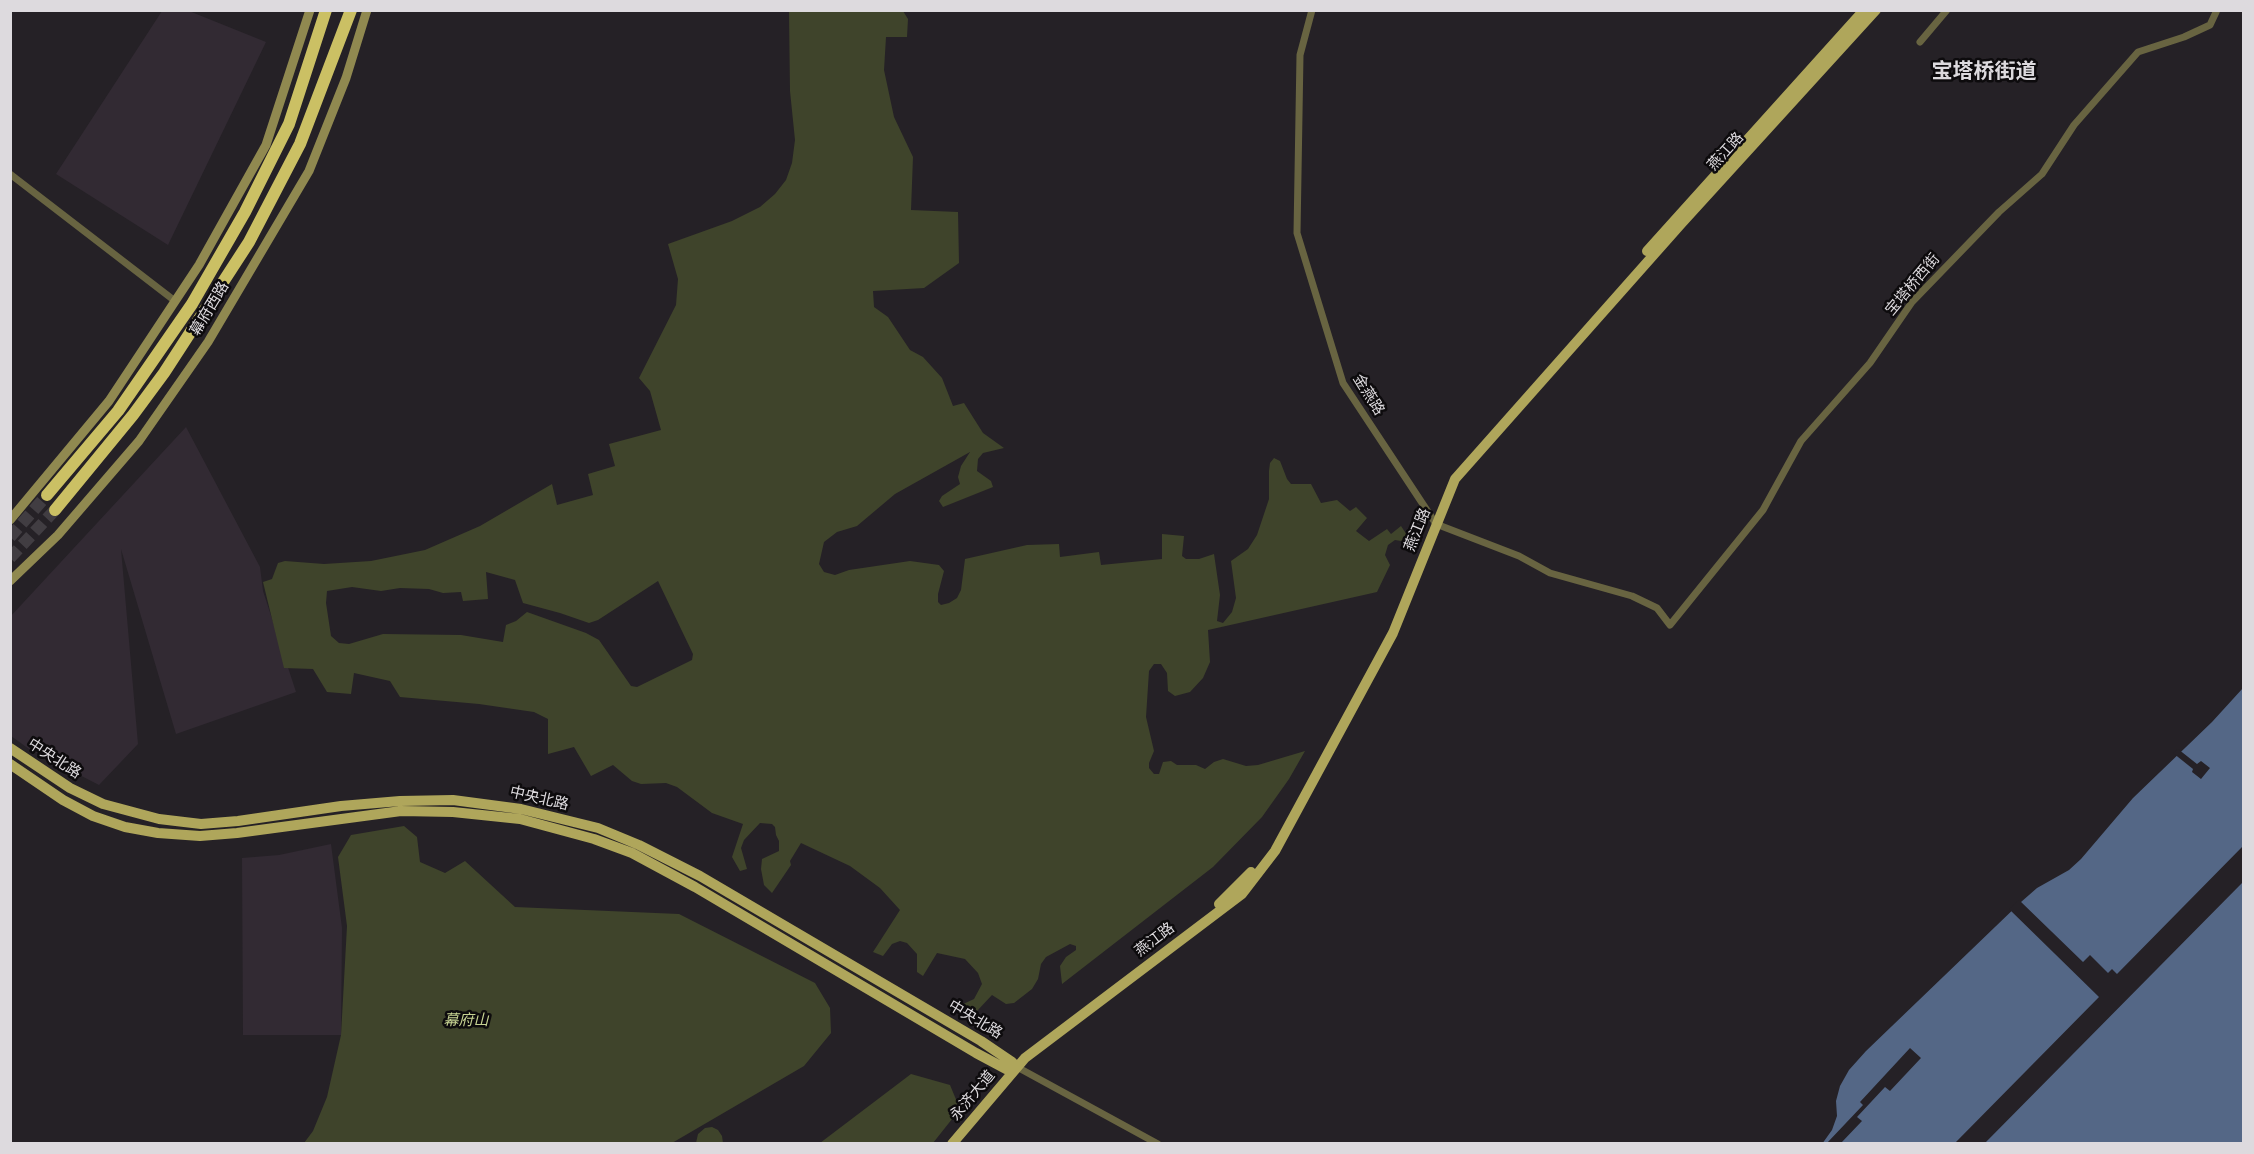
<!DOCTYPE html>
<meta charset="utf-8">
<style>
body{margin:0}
#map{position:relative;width:2254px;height:1154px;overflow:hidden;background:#252126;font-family:"Times New Roman",serif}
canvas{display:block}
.frame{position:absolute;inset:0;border:12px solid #dddade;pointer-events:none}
</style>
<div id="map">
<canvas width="2254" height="1154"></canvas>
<div class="frame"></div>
</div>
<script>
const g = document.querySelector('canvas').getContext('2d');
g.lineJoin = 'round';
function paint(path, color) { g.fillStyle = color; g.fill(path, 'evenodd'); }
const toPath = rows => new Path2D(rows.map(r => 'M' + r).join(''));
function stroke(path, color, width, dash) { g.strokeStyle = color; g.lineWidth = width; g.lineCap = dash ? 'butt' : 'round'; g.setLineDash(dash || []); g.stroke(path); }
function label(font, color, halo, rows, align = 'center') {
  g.font = font + ' "Times New Roman","Noto Sans SC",serif'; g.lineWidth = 5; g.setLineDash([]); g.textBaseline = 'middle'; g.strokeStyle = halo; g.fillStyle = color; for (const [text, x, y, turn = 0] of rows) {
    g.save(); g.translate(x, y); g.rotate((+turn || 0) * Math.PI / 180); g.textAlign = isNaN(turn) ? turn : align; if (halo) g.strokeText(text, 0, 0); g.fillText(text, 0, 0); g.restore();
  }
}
paint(toPath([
 [162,11,189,11,266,42,168,245,56,174],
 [186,427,260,567,263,591,296,692,176,734,121,549,138,744,99,785,29,749,11,736,10,617],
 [331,844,342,928,341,1035,243,1035,242,858,279,855]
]), '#322a33');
paint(toPath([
 [789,10,903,11,908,19,907,37,886,37,884,70,894,117,913,157,911,210,958,212,959,263,924,288,873,291,874,307,888,317,910,350,923,357,942,378,953,406,964,403,983,433,1004,448,983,453,978,459,977,471,991,481,993,487,943,507,939,501,942,496,960,484,958,477,961,466,970,452,895,494,857,526,837,532,824,542,819,564,824,572,835,575,849,570,910,561,939,565,944,571,938,594,938,602,941,605,949,603,957,598,961,590,965,559,1027,545,1059,544,1060,557,1099,552,1101,565,1162,559,1162,534,1184,536,1182,556,1186,559,1199,559,1214,554,1220,595,1217,621,1223,623,1232,612,1236,598,1231,561,1248,549,1257,535,1269,499,1269,471,1270,463,1274,458,1280,461,1287,479,1291,484,1311,484,1321,503,1337,500,1350,511,1356,507,1367,518,1356,531,1369,541,1387,529,1391,534,1401,526,1407,535,1401,541,1395,540,1388,545,1385,555,1390,565,1377,592,1208,630,1210,662,1203,678,1190,692,1175,696,1168,691,1167,673,1161,664,1154,664,1149,671,1146,717,1154,751,1149,763,1149,768,1154,774,1159,774,1163,762,1171,761,1177,765,1196,765,1205,769,1214,762,1223,759,1246,766,1258,765,1305,751,1289,779,1262,817,1213,867,1062,984,1060,966,1066,957,1076,950,1076,946,1070,944,1046,957,1041,964,1038,979,1032,989,1014,1003,1006,1004,992,995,977,1011,961,1008,961,1005,974,999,982,984,978,973,965,959,937,953,923,976,917,972,917,954,907,943,900,941,892,944,883,956,873,952,900,910,880,888,850,866,801,843,790,861,791,865,772,893,764,885,761,869,762,859,779,851,779,841,776,835,775,827,772,824,760,823,744,840,741,848,747,869,740,871,732,857,743,824,712,813,677,787,666,783,641,784,632,781,613,765,591,776,574,747,548,754,548,719,534,712,479,704,400,697,390,681,354,673,351,694,327,692,313,669,284,668,263,582,272,579,278,563,285,561,324,564,371,561,425,550,480,526,552,484,557,505,593,495,588,474,615,466,609,444,661,430,650,391,639,378,676,305,678,279,668,244,732,221,760,207,775,194,786,180,792,163,795,140,790,91],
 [486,572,515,580,523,603,560,613,589,623,598,620,658,581,693,654,692,660,637,687,631,686,599,640,586,633,527,612,516,621,506,625,503,642,461,635,383,634,349,644,339,643,331,636,326,603,327,591,352,587,381,591,400,588,429,589,443,593,461,592,463,601,488,599],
 [404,826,417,837,420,862,445,873,465,861,515,907,679,914,815,983,830,1008,831,1033,804,1066,672,1143,304,1143,313,1131,327,1097,341,1035,347,926,338,857,351,835],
 [911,1074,950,1085,960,1109,933,1143,820,1143],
 [712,1127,718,1130,722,1136,723,1143,696,1143,698,1134,705,1128]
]), '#3f442b');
paint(toPath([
 [2243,688,2243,1143,1822,1144,1832,1130,1837,1116,1836,1101,1840,1086,1849,1070,1866,1051,2021,902,2037,888,2069,870,2081,859,2133,798,2212,722]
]), '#546786');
paint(toPath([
 [2178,749,2197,764,2201,761,2210,768,2201,779,2192,772,2193,769,2173,753],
 [2243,846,2243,882,1985,1143,1955,1143,2099,997,2009,909,2019,900,2083,962,2090,955,2108,973,2112,969,2117,974],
 [1910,1048,1921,1058,1890,1091,1885,1087,1857,1117,1862,1121,1841,1143,1827,1143,1863,1105,1860,1102]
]), '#252126');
stroke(toPath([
 [10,537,47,495],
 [10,558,55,510]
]), '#413d42', 12, [12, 6]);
stroke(toPath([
 [1312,10,1300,55,1297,233,1343,383,1436,524,1519,556,1550,573,1632,596,1657,608,1670,625,1763,510,1801,441,1870,363,1912,302,1999,212,2042,174,2074,125,2138,52,2184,37,2210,25,2217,10],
 [1920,42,1947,10],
 [10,174,175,301],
 [1017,1067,1158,1144]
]), '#686441', 7);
stroke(toPath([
 [10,520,109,401,199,265,266,145,310,10],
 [10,581,58,535,139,441,208,342,309,171,346,78,367,10]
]), '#908950', 9);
stroke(toPath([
 [1647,251,1864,10],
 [10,748,70,788,103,804,159,819,201,824,238,821,341,806,400,801,453,800,521,809,598,828,639,845,700,876,981,1041,1012,1062,1017,1067],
 [10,764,63,800,93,816,125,827,158,833,200,836,237,833,401,811,453,812,520,819,594,839,632,853,695,887,976,1053,1006,1069,1017,1067],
 [1219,904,1251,872],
 [952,1144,1025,1058,1242,894,1275,851,1393,633,1455,479,1681,224,1876,10]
]), '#afa65b', 10);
stroke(toPath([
 [47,495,118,411,192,304,245,212,289,124,326,10],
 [55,510,133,415,164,373,249,242,300,144,351,10]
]), '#cbc064', 12);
label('15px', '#dddade', '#0d0b0d', [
 ["燕江路",1726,152,-48],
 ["宝塔桥西街",1913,285,-50],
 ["幕府西路",210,309,-59],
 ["金燕路",1368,395,58],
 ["燕江路",1418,530,-68],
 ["中央北路",54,759,33],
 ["中央北路",539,799,13],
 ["燕江路",1155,940,-37],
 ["中央北路",975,1020,31],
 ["永济大道",973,1096,-50]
]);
label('italic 15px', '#c6d292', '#0d0b0d', [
 ["幕府山",466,1021]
]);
label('bold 21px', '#dddade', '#0d0b0d', [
 ["宝塔桥街道",1984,73]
]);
</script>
